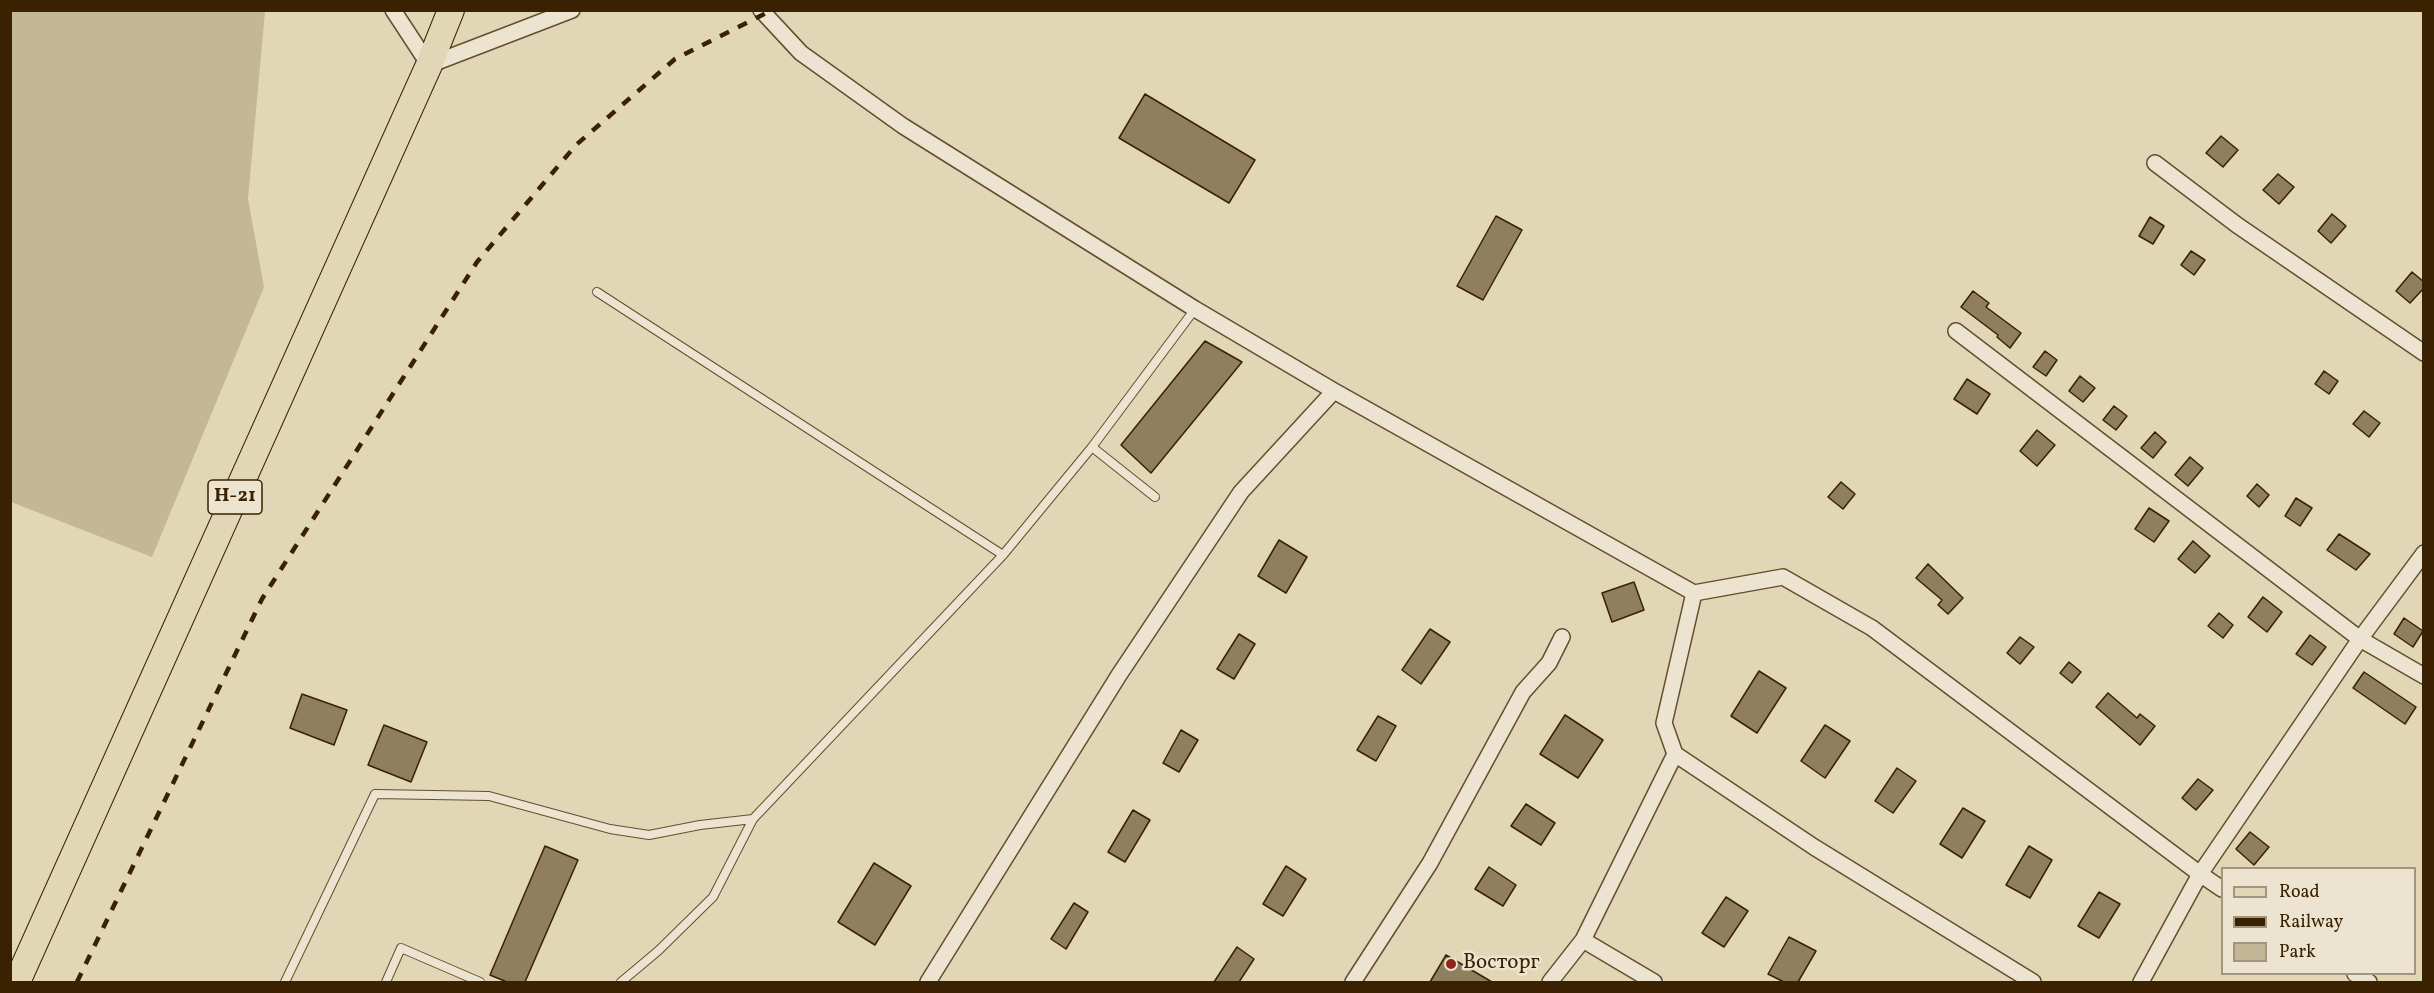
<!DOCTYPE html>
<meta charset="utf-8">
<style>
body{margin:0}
#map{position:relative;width:2434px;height:993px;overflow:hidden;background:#e1d6b6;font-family:Vollkorn,serif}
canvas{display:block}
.frame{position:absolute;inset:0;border:12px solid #392101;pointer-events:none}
.legend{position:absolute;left:2221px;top:867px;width:195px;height:108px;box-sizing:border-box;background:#ece4d0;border:2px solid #a4967d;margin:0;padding:8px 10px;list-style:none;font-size:18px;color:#392101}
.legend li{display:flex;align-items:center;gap:12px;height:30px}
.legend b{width:30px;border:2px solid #a4967d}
</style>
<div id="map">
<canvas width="2434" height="993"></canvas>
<div class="frame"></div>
<ul class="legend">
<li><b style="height:8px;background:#e1d6b6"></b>Road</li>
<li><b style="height:8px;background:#392101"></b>Railway</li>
<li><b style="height:16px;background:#c4b797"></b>Park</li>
</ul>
</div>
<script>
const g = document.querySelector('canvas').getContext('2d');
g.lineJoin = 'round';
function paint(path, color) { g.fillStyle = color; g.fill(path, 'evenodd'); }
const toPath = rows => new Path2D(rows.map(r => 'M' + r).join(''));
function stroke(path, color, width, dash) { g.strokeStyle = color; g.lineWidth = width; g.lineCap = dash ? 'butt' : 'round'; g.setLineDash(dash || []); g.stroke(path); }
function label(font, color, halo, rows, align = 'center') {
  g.font = font + ' Vollkorn,serif'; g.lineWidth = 5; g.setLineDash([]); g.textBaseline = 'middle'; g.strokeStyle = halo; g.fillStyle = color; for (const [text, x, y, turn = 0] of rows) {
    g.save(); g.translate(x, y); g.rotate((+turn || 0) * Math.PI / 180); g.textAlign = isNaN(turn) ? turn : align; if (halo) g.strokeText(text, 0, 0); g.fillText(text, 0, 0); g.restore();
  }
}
paint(toPath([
 [10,11,265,11,248,199,264,287,152,557,11,502]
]), '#c4b797');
const building = toPath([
 [1145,94,1255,160,1229,203,1119,138,1145,94],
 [2221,136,2238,150,2223,167,2206,153,2221,136],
 [2278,174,2294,187,2279,204,2263,190,2278,174],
 [2332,214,2346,226,2331,243,2318,231,2332,214],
 [1496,216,1522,230,1483,300,1457,286,1496,216],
 [2150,217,2164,226,2153,244,2139,236,2150,217],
 [2191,251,2205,260,2194,275,2181,265,2191,251],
 [2412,272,2424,282,2424,288,2410,303,2396,291,2412,272],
 [1973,291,1989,303,1986,307,2021,333,2010,348,1997,337,1998,335,1961,307,1973,291],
 [1205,341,1242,362,1151,473,1121,445,1205,341],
 [2045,351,2057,360,2046,376,2033,367,2045,351],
 [2324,371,2338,381,2329,394,2315,384,2324,371],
 [2080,376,2095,388,2083,402,2069,391,2080,376],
 [1967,379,1990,394,1977,414,1954,399,1967,379],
 [2114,406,2127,416,2116,430,2103,420,2114,406],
 [2364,411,2380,423,2369,437,2353,424,2364,411],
 [2037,430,2055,445,2037,466,2020,451,2037,430],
 [2155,432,2166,442,2153,458,2141,448,2155,432],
 [2190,457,2203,468,2188,486,2175,475,2190,457],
 [1841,482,1855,494,1843,509,1828,497,1841,482],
 [2257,484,2269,495,2259,507,2247,496,2257,484],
 [2296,498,2312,508,2300,526,2285,516,2296,498],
 [2149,508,2169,521,2154,542,2135,529,2149,508],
 [2339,534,2370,554,2356,570,2327,550,2339,534],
 [1279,540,1307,557,1286,593,1258,576,1279,540],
 [2193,541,2210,556,2195,573,2178,559,2193,541],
 [1928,564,1963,598,1948,614,1938,605,1942,600,1916,578,1928,564],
 [1634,582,1644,610,1612,622,1602,593,1634,582],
 [2263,597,2282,612,2267,632,2248,617,2263,597],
 [2219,613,2233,625,2223,638,2208,626,2219,613],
 [2404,618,2423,631,2413,647,2394,634,2404,618],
 [1430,629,1450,642,1421,684,1402,670,1430,629],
 [1239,634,1255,644,1234,679,1217,669,1239,634],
 [2310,635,2326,647,2312,665,2296,654,2310,635],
 [2020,637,2034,647,2020,664,2007,653,2020,637],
 [2069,662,2081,672,2072,683,2060,673,2069,662],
 [1759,671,1786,688,1757,733,1731,716,1759,671],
 [2364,672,2416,707,2405,724,2353,688,2364,672],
 [2108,693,2137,718,2140,714,2155,726,2140,745,2096,707,2108,693],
 [302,694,347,710,334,745,290,728,302,694],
 [1565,715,1603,740,1578,778,1540,754,1565,715],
 [1378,716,1396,726,1376,761,1357,750,1378,716],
 [384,725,427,742,411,782,368,765,384,725],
 [1825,725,1850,741,1825,778,1801,761,1825,725],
 [1181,730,1198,740,1179,772,1163,763,1181,730],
 [1897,768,1916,781,1893,813,1875,801,1897,768],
 [2198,779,2213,790,2196,810,2182,798,2198,779],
 [1526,804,1555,823,1541,845,1511,826,1526,804],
 [1963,808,1985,821,1962,858,1940,844,1963,808],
 [1133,810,1150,820,1125,862,1108,852,1133,810],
 [2250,832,2269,847,2254,865,2236,849,2250,832],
 [545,846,578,860,525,982,507,982,490,975,545,846],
 [2029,846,2052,860,2030,898,2006,885,2029,846],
 [874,863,911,886,875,945,838,922,874,863],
 [1286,866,1306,879,1283,916,1263,904,1286,866],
 [1489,867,1516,885,1503,906,1475,889,1489,867],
 [2099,892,2120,904,2099,938,2078,926,2099,892],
 [1726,897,1748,911,1724,947,1702,933,1726,897],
 [1074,903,1088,912,1066,949,1051,939,1074,903],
 [1789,937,1816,951,1798,982,1784,982,1768,974,1789,937],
 [1237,947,1254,959,1239,982,1214,982,1237,947],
 [1446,955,1492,982,1430,982,1446,955]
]);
paint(building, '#907f5f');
stroke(building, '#392101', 1.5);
const lane = toPath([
 [597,292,1003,555],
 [1155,497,1092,447,1195,309],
 [285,982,375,794,489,796,610,829,649,835,700,825,753,819],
 [386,982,401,948,480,982],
 [621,982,658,951,713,897,753,819,1003,555,1092,447]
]);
const street = toPath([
 [393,10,429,65,572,10],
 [761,10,801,53,903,126,1195,309,1334,391,1694,593,1783,577,1872,628,2200,874,2222,889],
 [2155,163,2237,225,2424,353],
 [1956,331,2360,639,2424,676],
 [1675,754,1814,847,2033,982],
 [1583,940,1654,982],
 [2355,974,2369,982],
 [928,982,1119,675,1241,492,1334,391],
 [1353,982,1430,863,1523,692,1549,663,1562,637],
 [1550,982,1583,940,1675,754,1664,723,1694,593],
 [2141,982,2200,874,2360,639,2424,553]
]);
const primary = toPath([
 [17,982,429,65,451,10]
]);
stroke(lane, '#634e2e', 10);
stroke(street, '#634e2e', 18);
stroke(primary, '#392101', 28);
stroke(lane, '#ece4d0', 8);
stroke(street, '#ece4d0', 15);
stroke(primary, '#e1d6b6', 26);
stroke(toPath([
 [77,982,262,599,477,262,576,145,675,59,772,10]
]), '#392101', 4.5, [10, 10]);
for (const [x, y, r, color] of [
 [1451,964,6,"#8f2418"]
]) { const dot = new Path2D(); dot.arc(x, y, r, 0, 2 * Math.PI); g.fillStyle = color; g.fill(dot); stroke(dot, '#ece4d0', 2); }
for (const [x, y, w] of [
 [235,497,54]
]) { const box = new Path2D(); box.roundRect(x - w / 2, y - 17, w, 34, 4.5); g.fillStyle = '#ece4d0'; g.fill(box); stroke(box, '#392101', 1.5); }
label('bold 20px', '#392101', null, [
 ["Н-21",235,497]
]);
label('21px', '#392101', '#ece4d0', [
 ["Восторг",1463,964]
], 'left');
</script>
